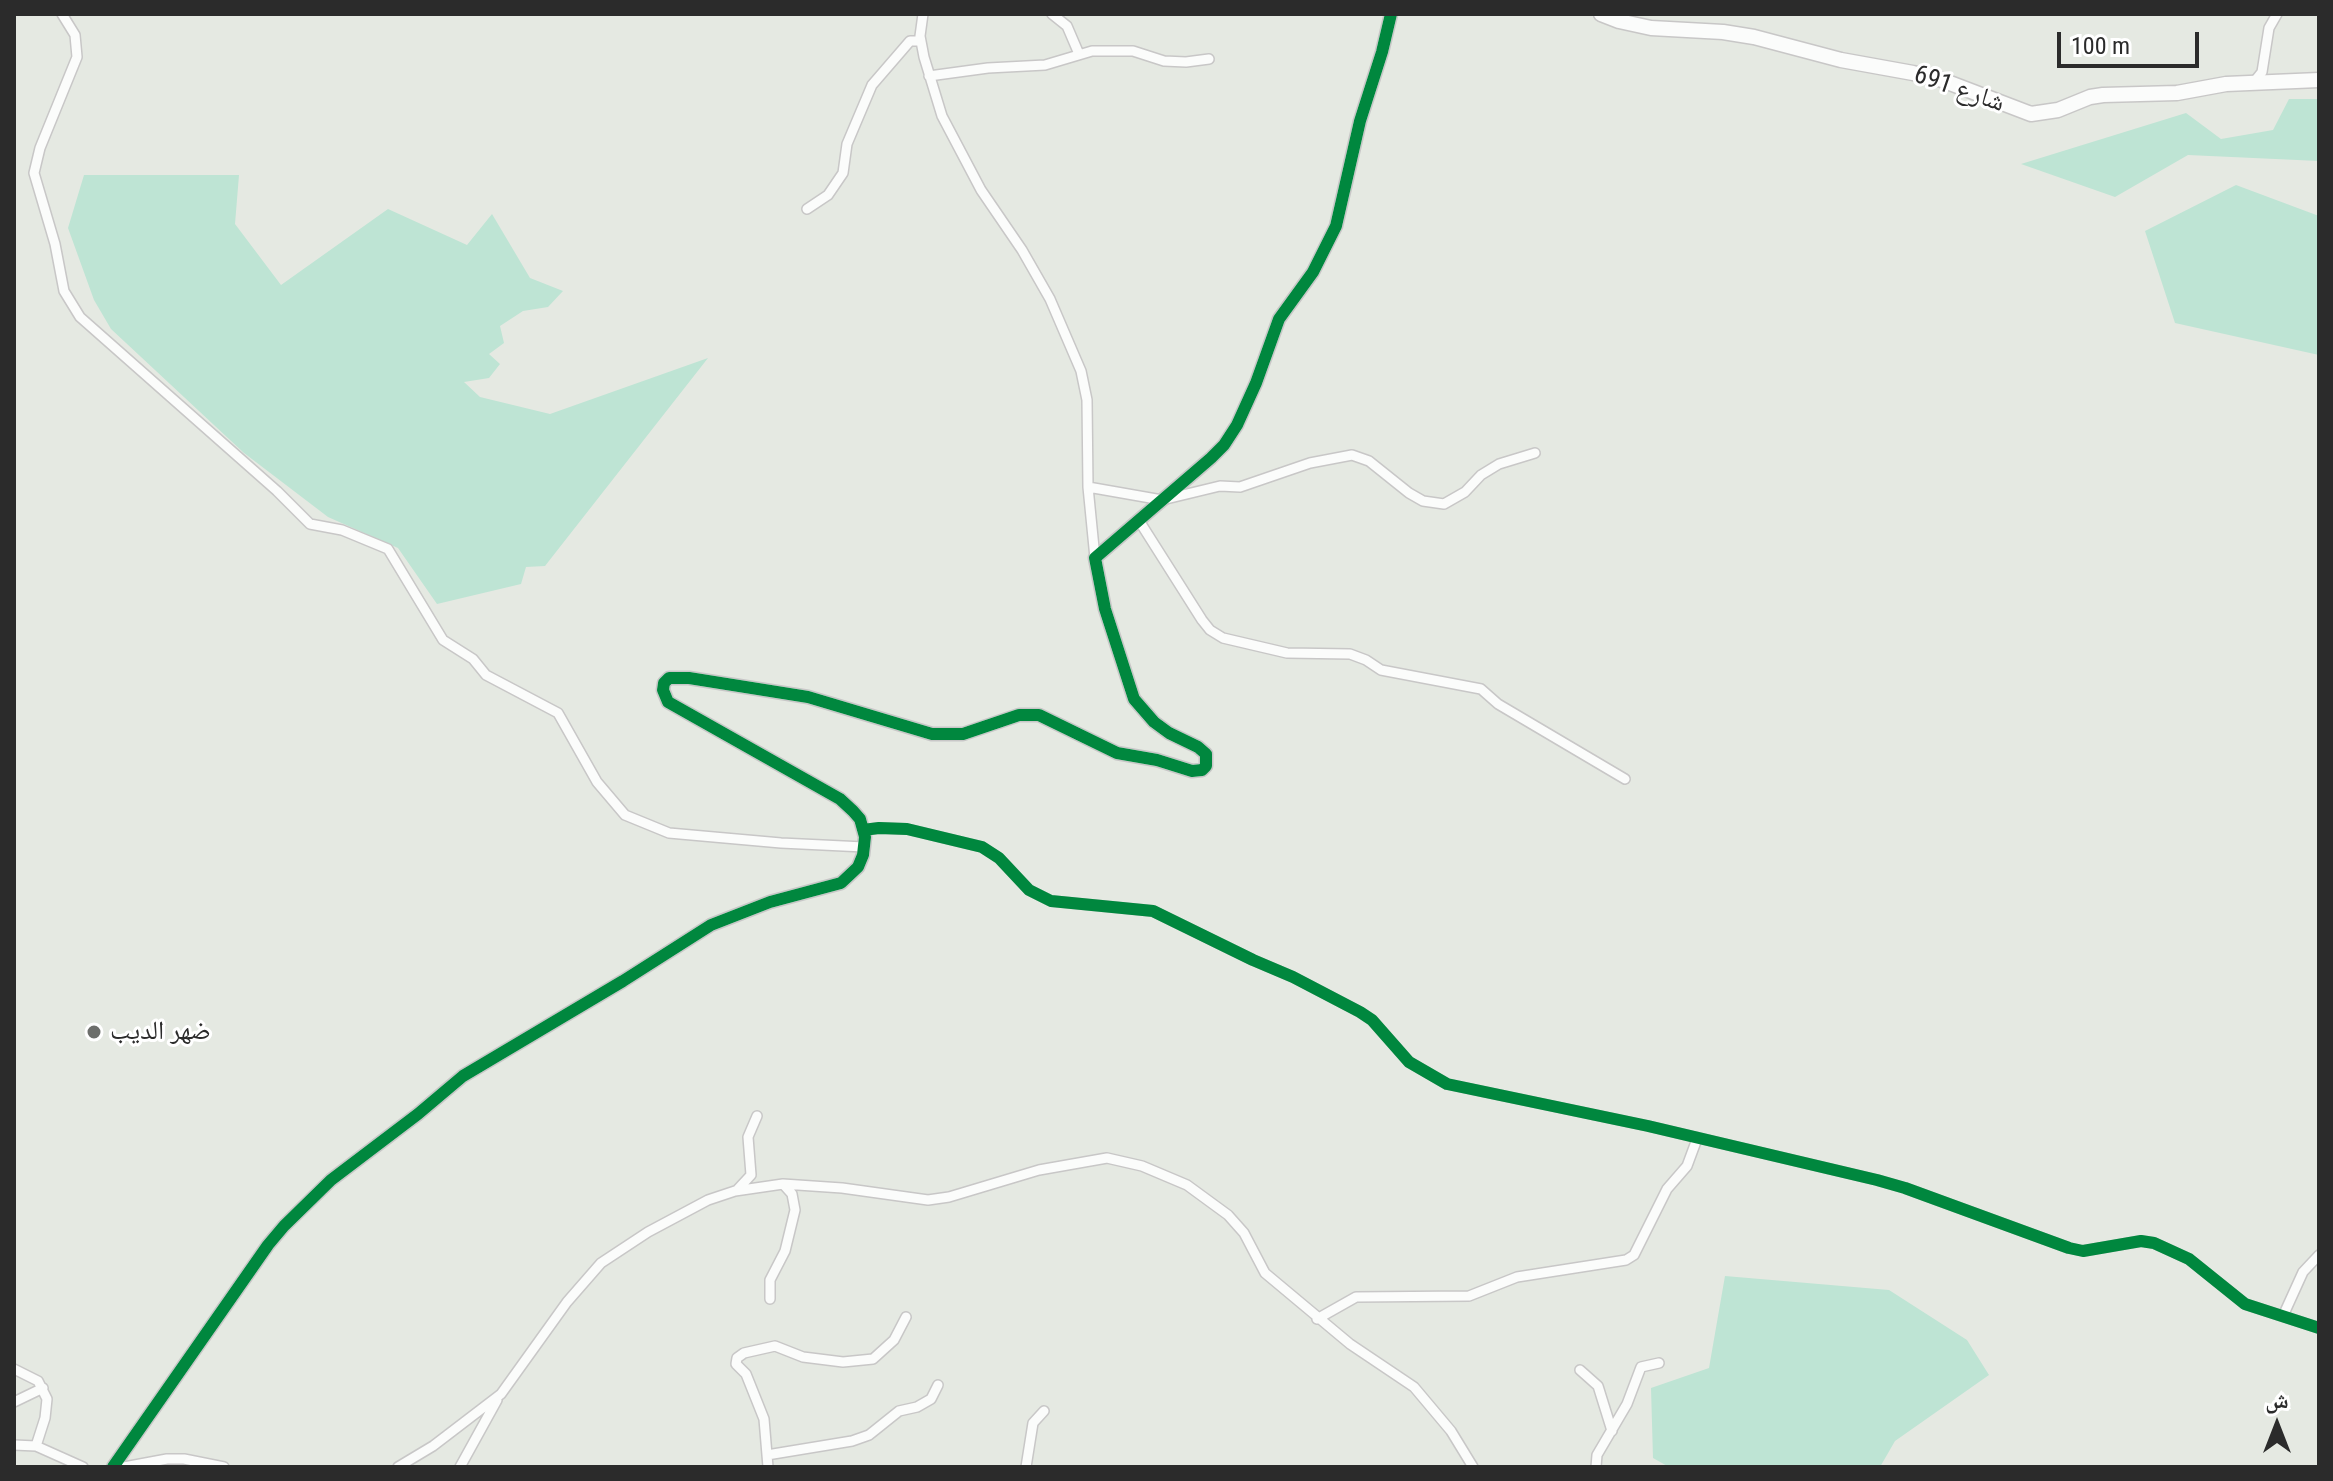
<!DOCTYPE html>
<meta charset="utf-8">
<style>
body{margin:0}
#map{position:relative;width:2333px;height:1481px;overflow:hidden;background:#e5e9e2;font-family:"Roboto Condensed","Noto Naskh Arabic",sans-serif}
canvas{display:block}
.frame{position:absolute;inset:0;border:16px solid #2b2b2b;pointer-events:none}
.north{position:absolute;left:2237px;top:1385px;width:80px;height:80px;-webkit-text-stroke:6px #fff;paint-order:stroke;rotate:0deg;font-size:22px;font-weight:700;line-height:32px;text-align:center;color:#2b2b2b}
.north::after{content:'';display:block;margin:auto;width:28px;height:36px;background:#2b2b2b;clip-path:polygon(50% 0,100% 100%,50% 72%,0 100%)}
.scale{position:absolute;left:2057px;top:32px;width:142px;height:36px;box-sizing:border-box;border:4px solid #2b2b2b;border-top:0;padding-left:10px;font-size:24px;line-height:28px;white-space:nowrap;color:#2b2b2b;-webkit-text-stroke:6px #fff;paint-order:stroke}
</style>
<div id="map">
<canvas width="2333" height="1481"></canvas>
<div class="frame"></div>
<div class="north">ش</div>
<div class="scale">100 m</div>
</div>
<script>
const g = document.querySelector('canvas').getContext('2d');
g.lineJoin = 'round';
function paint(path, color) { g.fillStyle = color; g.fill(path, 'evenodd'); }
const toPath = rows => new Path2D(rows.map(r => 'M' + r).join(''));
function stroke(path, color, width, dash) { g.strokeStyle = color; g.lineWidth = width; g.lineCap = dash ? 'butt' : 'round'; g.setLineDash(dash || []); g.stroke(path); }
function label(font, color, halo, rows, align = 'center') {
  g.font = font + ' "Roboto Condensed","Noto Naskh Arabic",sans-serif'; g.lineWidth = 6; g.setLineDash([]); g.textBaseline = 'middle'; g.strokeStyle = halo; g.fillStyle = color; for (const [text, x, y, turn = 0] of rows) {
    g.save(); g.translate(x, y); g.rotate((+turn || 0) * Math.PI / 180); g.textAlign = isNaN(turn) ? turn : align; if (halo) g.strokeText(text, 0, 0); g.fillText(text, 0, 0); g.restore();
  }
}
paint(toPath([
 [2289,99,2319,99,2319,161,2188,155,2115,197,2021,164,2186,113,2221,139,2273,130],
 [84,175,239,175,235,224,281,285,388,209,467,245,492,214,530,278,563,291,548,307,523,311,500,326,504,343,489,354,500,364,489,378,464,382,480,397,550,414,708,358,545,566,526,567,521,584,437,604,398,548,328,517,244,453,111,329,94,300,68,228],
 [2236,185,2319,216,2319,355,2175,323,2145,231],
 [1725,1276,1889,1290,1967,1340,1989,1375,1895,1441,1880,1467,1669,1467,1653,1458,1651,1388,1709,1368]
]), '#bee4d4');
const minor = toPath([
 [62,14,75,35,77,57,40,148,34,173,55,244,64,291,80,317,277,491,310,524,342,530,388,549,443,640,473,659,486,675,558,713,597,782,625,815,669,833,781,843,864,847],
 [923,14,920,36,924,57,942,116,981,190,1022,250,1050,299,1081,371,1087,400,1088,487,1095,558],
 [1052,14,1067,26,1079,54],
 [929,76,988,68,1045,65,1092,51,1133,51,1164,61,1186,62,1209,59],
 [2254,82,2262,72,2269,28,2277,14],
 [807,209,828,195,843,173,847,144,872,85,910,41,921,41],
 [1088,487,1162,500,1220,486,1240,487,1310,463,1352,455,1369,461,1409,493,1423,501,1444,504,1465,492,1481,475,1499,464,1535,453],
 [1138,519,1202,620,1210,630,1223,638,1287,653,1350,654,1366,660,1381,670,1481,689,1498,704,1625,779],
 [863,830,879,828,907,829,982,847,999,858,1029,890,1051,901,1153,911,1253,960,1293,977,1360,1012,1372,1020,1409,1062,1447,1084,1648,1126,1877,1180,1905,1188,2069,1248,2083,1251,2141,1241,2154,1243,2189,1259,2245,1304,2319,1328],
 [738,1189,751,1175,748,1137,757,1116],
 [770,1299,770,1280,785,1251,795,1210,792,1194,783,1184],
 [2283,1316,2303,1272,2319,1255],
 [1317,1319,1356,1297,1469,1296,1517,1277,1626,1260,1634,1255,1667,1189,1687,1166,1697,1139],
 [14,1369,38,1381,47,1399,45,1418,36,1446],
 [1580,1370,1598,1386,1612,1431],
 [14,1402,43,1388],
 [14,1445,36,1446,83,1467],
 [767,1455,852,1441,869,1435,899,1411,917,1407,931,1399,938,1385],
 [124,1467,167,1459,184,1459,224,1467],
 [398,1467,433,1446,501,1394,567,1302,601,1263,648,1232,708,1200,735,1191,783,1184,842,1188,928,1200,949,1197,1039,1170,1107,1158,1142,1166,1187,1185,1228,1215,1244,1233,1265,1273,1350,1344,1414,1387,1451,1431,1473,1467],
 [460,1467,497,1400],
 [768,1467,764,1419,746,1374,736,1364,737,1358,744,1353,775,1346,803,1357,843,1362,873,1359,894,1340,906,1317],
 [1026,1467,1033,1423,1044,1411],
 [1596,1467,1597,1455,1627,1404,1641,1367,1659,1363]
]);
const tertiary = toPath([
 [113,1467,268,1245,284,1226,331,1180,418,1114,463,1076,623,981,711,925,770,902,841,883,858,867,863,855,865,837,860,819,853,811,840,799,668,702,663,690,664,683,669,678,689,678,808,697,932,734,963,734,1019,715,1039,715,1117,753,1157,760,1192,771,1202,770,1206,766,1206,754,1198,747,1169,733,1154,722,1134,699,1105,609,1095,558,1211,458,1224,445,1237,425,1256,383,1279,319,1313,272,1336,226,1360,121,1382,52,1391,14]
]);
const secondary = toPath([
 [1601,14,1619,21,1651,28,1723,32,1754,37,1841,60,1913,73,1942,80,2031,114,2058,110,2090,97,2103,95,2177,93,2226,84,2319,80]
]);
stroke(minor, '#c8c7c7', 12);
stroke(tertiary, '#c8c7c7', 15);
stroke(secondary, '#c8c7c7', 17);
stroke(minor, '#fbfcfb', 9);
stroke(tertiary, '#fbfcfb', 12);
stroke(secondary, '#fbfcfb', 14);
stroke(toPath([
 [863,830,879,828,907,829,982,847,999,858,1029,890,1051,901,1153,911,1253,960,1293,977,1360,1012,1372,1020,1409,1062,1447,1084,1648,1126,1877,1180,1905,1188,2069,1248,2083,1251,2141,1241,2154,1243,2189,1259,2245,1304,2319,1328],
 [113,1467,268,1245,284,1226,331,1180,418,1114,463,1076,623,981,711,925,770,902,841,883,858,867,863,855,865,837,860,819,853,811,840,799,668,702,663,690,664,683,669,678,689,678,808,697,932,734,963,734,1019,715,1039,715,1117,753,1157,760,1192,771,1202,770,1206,766,1206,754,1198,747,1169,733,1154,722,1134,699,1105,609,1095,558,1211,458,1224,445,1237,425,1256,383,1279,319,1313,272,1336,226,1360,121,1382,52,1391,14]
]), '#00873e', 12);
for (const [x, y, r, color] of [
 [94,1032,8,"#6c6e6b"]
]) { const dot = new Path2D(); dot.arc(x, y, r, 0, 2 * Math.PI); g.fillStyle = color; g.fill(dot); stroke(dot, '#fff', 3); }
label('26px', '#2b2b2b', '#fff', [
 ["شارع 691",1959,90,19]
]);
label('26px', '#2b2b2b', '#fff', [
 ["ضهر الديب",110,1032]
], 'left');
</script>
